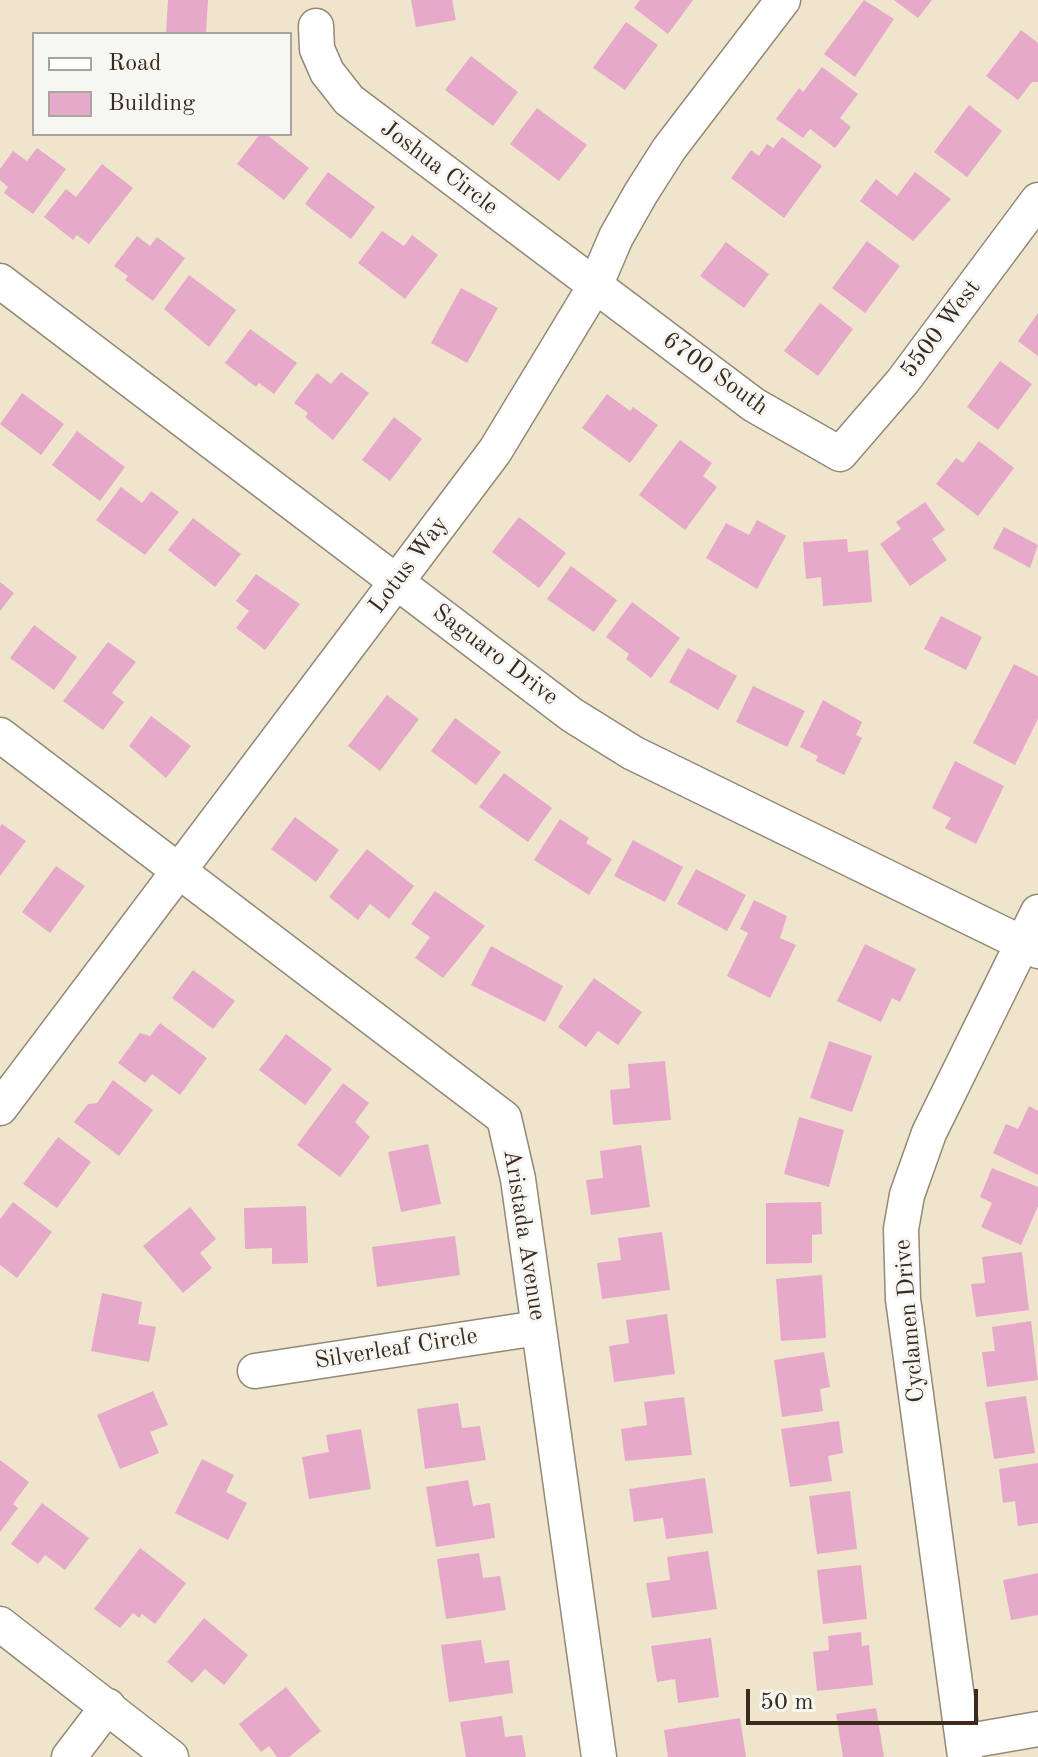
<!DOCTYPE html>
<style>
body{margin:0}
#map{position:relative;width:1038px;height:1757px;overflow:hidden;background:#efe5cc;font-family:"Old Standard TT",serif}
canvas{display:block}
.legend{position:absolute;left:32px;top:32px;width:260px;height:104px;box-sizing:border-box;background:#f6f6f2;border:2px solid #aba49d;margin:0;padding:10px 14px;list-style:none;font-size:24px;color:#3b2a1e}
.legend li{display:flex;align-items:center;gap:16px;height:40px}
.legend b{width:40px;border:2px solid #aba49d}
.scale{position:absolute;left:746px;top:1689px;width:232px;height:36px;box-sizing:border-box;border:4px solid #3b2a1e;border-top:0;padding-left:10px;font-size:24px;line-height:28px;white-space:nowrap;color:#3b2a1e;-webkit-text-stroke:6px #f6f6f2;paint-order:stroke}
</style>
<div id="map">
<canvas width="1038" height="1757"></canvas>
<ul class="legend">
<li><b style="height:10px;background:#fff"></b>Road</li>
<li><b style="height:22px;background:#e7a9c9"></b>Building</li>
</ul>
<div class="scale">50 m</div>
</div>
<script>
const g = document.querySelector('canvas').getContext('2d');
g.lineJoin = 'round';
function paint(path, color) { g.fillStyle = color; g.fill(path, 'evenodd'); }
const toPath = rows => new Path2D(rows.map(r => 'M' + r).join(''));
function stroke(path, color, width, dash) { g.strokeStyle = color; g.lineWidth = width; g.lineCap = dash ? 'butt' : 'round'; g.setLineDash(dash || []); g.stroke(path); }
function label(font, color, halo, rows, align = 'center') {
  g.font = font + ' "Old Standard TT",serif'; g.lineWidth = 6; g.setLineDash([]); g.textBaseline = 'middle'; g.strokeStyle = halo; g.fillStyle = color; for (const [text, x, y, turn = 0] of rows) {
    g.save(); g.translate(x, y); g.rotate((+turn || 0) * Math.PI / 180); g.textAlign = isNaN(turn) ? turn : align; if (halo) g.strokeText(text, 0, 0); g.fillText(text, 0, 0); g.restore();
  }
}
paint(toPath([
 [168,0,208,0,206,34,166,34],
 [411,0,452,0,456,20,416,27],
 [640,0,693,0,668,34,634,8],
 [864,0,894,19,855,77,824,54],
 [894,0,932,0,918,18],
 [626,22,658,45,625,90,593,68],
 [1021,30,1038,43,1038,82,1032,82,1018,100,986,76],
 [471,56,518,92,493,126,445,90],
 [822,67,858,94,840,118,851,127,835,148,810,129,803,138,776,119,799,88,803,92],
 [969,105,1002,131,967,177,934,152],
 [537,108,587,145,559,181,510,144],
 [260,134,266,134,309,168,284,200,237,164],
 [782,137,822,166,784,218,731,178,751,150,759,156,767,144,773,148],
 [37,148,66,169,33,214,4,193,8,187,0,180,0,169,13,151,27,161],
 [102,164,133,188,89,244,77,235,73,240,44,217,66,189,76,197],
 [328,172,375,207,351,239,305,204],
 [915,172,951,199,913,241,860,201,876,179,897,196],
 [382,231,404,246,412,235,438,255,405,299,358,263],
 [137,236,150,246,157,237,185,258,153,301,125,280,128,276,114,266],
 [867,241,900,266,865,313,832,288],
 [726,242,769,274,744,308,700,276],
 [189,275,236,310,209,347,164,309],
 [461,288,498,308,467,363,431,343],
 [820,303,853,329,818,376,784,351],
 [1038,313,1038,356,1018,341],
 [250,329,297,363,274,394,259,383,256,387,225,363],
 [1000,361,1032,384,998,430,967,407],
 [341,372,369,393,333,440,305,417,308,413,294,403,317,373,331,384],
 [22,393,64,424,41,455,0,424],
 [607,394,630,411,633,407,658,425,630,463,582,428],
 [394,417,422,439,390,481,362,460],
 [77,431,125,467,100,501,52,465],
 [680,440,712,463,703,476,717,487,685,530,639,495],
 [979,441,1014,468,978,516,936,484,956,458,963,463],
 [121,487,142,503,151,491,179,512,145,555,96,520],
 [925,502,945,530,932,539,947,560,910,586,880,544,901,529,896,522],
 [519,517,566,553,539,588,492,552],
 [193,518,241,554,215,587,168,550],
 [757,520,786,536,757,589,706,558,726,523,749,535],
 [1004,527,1038,545,1030,568,993,548],
 [847,539,848,552,868,550,872,602,823,606,821,577,806,579,803,542],
 [571,566,617,600,594,632,547,599],
 [256,574,300,604,265,650,236,628,249,611,236,601],
 [0,582,14,593,0,611],
 [632,602,680,638,651,678,626,659,629,654,606,637],
 [941,616,982,637,966,670,924,649],
 [34,625,77,657,54,690,10,658],
 [108,642,136,662,112,693,124,702,103,730,63,701],
 [688,648,737,676,718,710,669,682],
 [1014,664,1038,676,1038,719,1015,765,973,743],
 [753,686,805,711,787,747,736,722],
 [387,695,419,719,380,771,348,746],
 [823,700,862,722,856,735,862,738,844,775,816,761,818,756,800,747],
 [151,716,191,746,166,778,129,746],
 [455,718,501,752,476,785,431,751],
 [955,761,1004,786,976,844,945,828,951,818,932,808],
 [504,773,552,808,528,842,479,807],
 [295,817,339,850,316,882,271,849],
 [560,819,589,838,586,843,612,859,589,895,534,860],
 [2,824,26,841,0,876,0,827],
 [633,840,683,867,665,902,614,876],
 [367,849,414,886,389,919,370,904,358,920,329,897],
 [56,866,85,886,50,933,22,912],
 [696,869,746,895,727,931,677,904],
 [435,891,485,926,443,978,415,958,430,937,411,924],
 [754,900,787,916,780,938,796,945,770,998,727,976,748,933,740,929],
 [865,944,916,969,900,1002,892,998,881,1022,837,1001],
 [491,946,563,986,545,1022,471,985],
 [193,970,235,1001,213,1029,172,998],
 [594,978,642,1012,618,1045,598,1031,586,1047,558,1027],
 [160,1023,207,1058,180,1095,152,1074,145,1083,118,1063,140,1033,150,1036],
 [286,1034,332,1069,305,1105,259,1070],
 [829,1041,872,1056,852,1112,810,1098],
 [665,1061,671,1120,613,1125,610,1090,630,1088,628,1064],
 [113,1080,153,1110,119,1156,74,1122,88,1104,97,1103],
 [343,1083,369,1103,355,1122,370,1137,340,1177,297,1145],
 [1029,1106,1038,1111,1038,1175,993,1153,1006,1124,1018,1129],
 [799,1117,844,1130,829,1187,784,1174],
 [58,1137,91,1162,57,1208,23,1184],
 [428,1144,441,1204,401,1212,388,1152],
 [641,1145,650,1207,591,1215,586,1180,603,1178,600,1151],
 [992,1168,1038,1187,1038,1206,1021,1245,981,1227,992,1203,980,1197],
 [13,1202,52,1232,17,1278,0,1265,0,1219],
 [821,1202,822,1234,812,1235,812,1263,766,1264,766,1203],
 [306,1206,308,1263,272,1264,272,1248,245,1249,244,1208],
 [190,1207,216,1239,200,1253,212,1268,183,1293,143,1246],
 [662,1232,670,1290,602,1299,597,1263,621,1260,618,1238],
 [455,1236,460,1275,377,1287,372,1247],
 [1022,1252,1029,1310,976,1317,971,1284,985,1283,982,1257],
 [822,1275,826,1338,781,1341,776,1279],
 [102,1293,142,1302,138,1324,156,1327,149,1362,91,1351],
 [667,1314,675,1374,614,1382,609,1346,629,1343,626,1320],
 [1031,1321,1038,1380,987,1387,982,1352,995,1351,992,1327],
 [824,1352,830,1387,820,1389,823,1411,782,1417,774,1360],
 [153,1391,168,1425,150,1432,159,1453,120,1469,97,1415],
 [1026,1396,1035,1453,994,1459,985,1402],
 [684,1397,692,1455,625,1461,621,1429,647,1425,644,1402],
 [458,1403,462,1428,480,1426,486,1460,425,1469,417,1409],
 [839,1421,843,1453,828,1456,832,1481,790,1487,781,1429],
 [361,1429,371,1489,309,1499,302,1457,329,1452,326,1435],
 [202,1459,234,1475,226,1492,247,1503,228,1540,175,1513],
 [0,1460,29,1482,13,1504,18,1508,0,1532],
 [1038,1463,1038,1523,1018,1526,1015,1501,1003,1503,999,1469],
 [705,1478,713,1533,666,1539,663,1518,634,1522,629,1489],
 [468,1480,473,1506,490,1503,495,1538,436,1547,426,1487],
 [850,1491,857,1549,817,1554,809,1496],
 [42,1503,89,1538,65,1570,45,1555,38,1564,11,1544],
 [140,1548,186,1583,155,1624,142,1614,139,1618,133,1613,120,1628,94,1609],
 [708,1551,717,1609,652,1618,646,1583,670,1580,667,1557],
 [479,1553,483,1578,500,1576,506,1610,446,1619,437,1559],
 [861,1565,867,1619,823,1624,817,1570],
 [1038,1573,1038,1615,1011,1620,1003,1580],
 [204,1618,248,1655,224,1685,205,1669,192,1683,167,1662],
 [861,1632,862,1646,869,1645,873,1685,817,1691,813,1652,829,1650,828,1636],
 [711,1638,719,1697,678,1703,675,1679,657,1682,651,1646],
 [481,1640,485,1663,509,1660,513,1693,449,1702,441,1645],
 [286,1687,321,1731,289,1757,277,1757,269,1746,261,1752,239,1724],
 [876,1708,884,1757,843,1757,836,1714],
 [502,1716,505,1737,522,1735,526,1757,466,1757,460,1722],
 [740,1718,746,1757,668,1757,664,1730]
]), '#e7a9c9');
const minor = toPath([
 [316,26,317,49,327,72,349,100,754,405,840,454,903,381,1038,200],
 [0,281,572,715,633,753,1038,951],
 [0,735,504,1118,518,1179,599,1757],
 [0,1108,495,451,595,286,616,237,641,193,669,149,783,0],
 [255,1371,538,1328],
 [0,1624,171,1757],
 [963,1742,1038,1729],
 [69,1757,108,1706],
 [965,1757,903,1299,901,1229,907,1195,929,1133,1038,912]
]);
stroke(minor, '#958875', 37);
stroke(minor, '#fff', 34);
label('24px', '#3b2a1e', '#f6f6f2', [
 ["Joshua Circle",439,168,37],
 ["5500 West",941,329,-53],
 ["6700 South",715,374,36],
 ["Lotus Way",409,565,-53],
 ["Saguaro Drive",495,655,37],
 ["Aristada Avenue",524,1235,81],
 ["Cyclamen Drive",910,1321,-95],
 ["Silverleaf Circle",396,1349,-9]
]);
</script>
